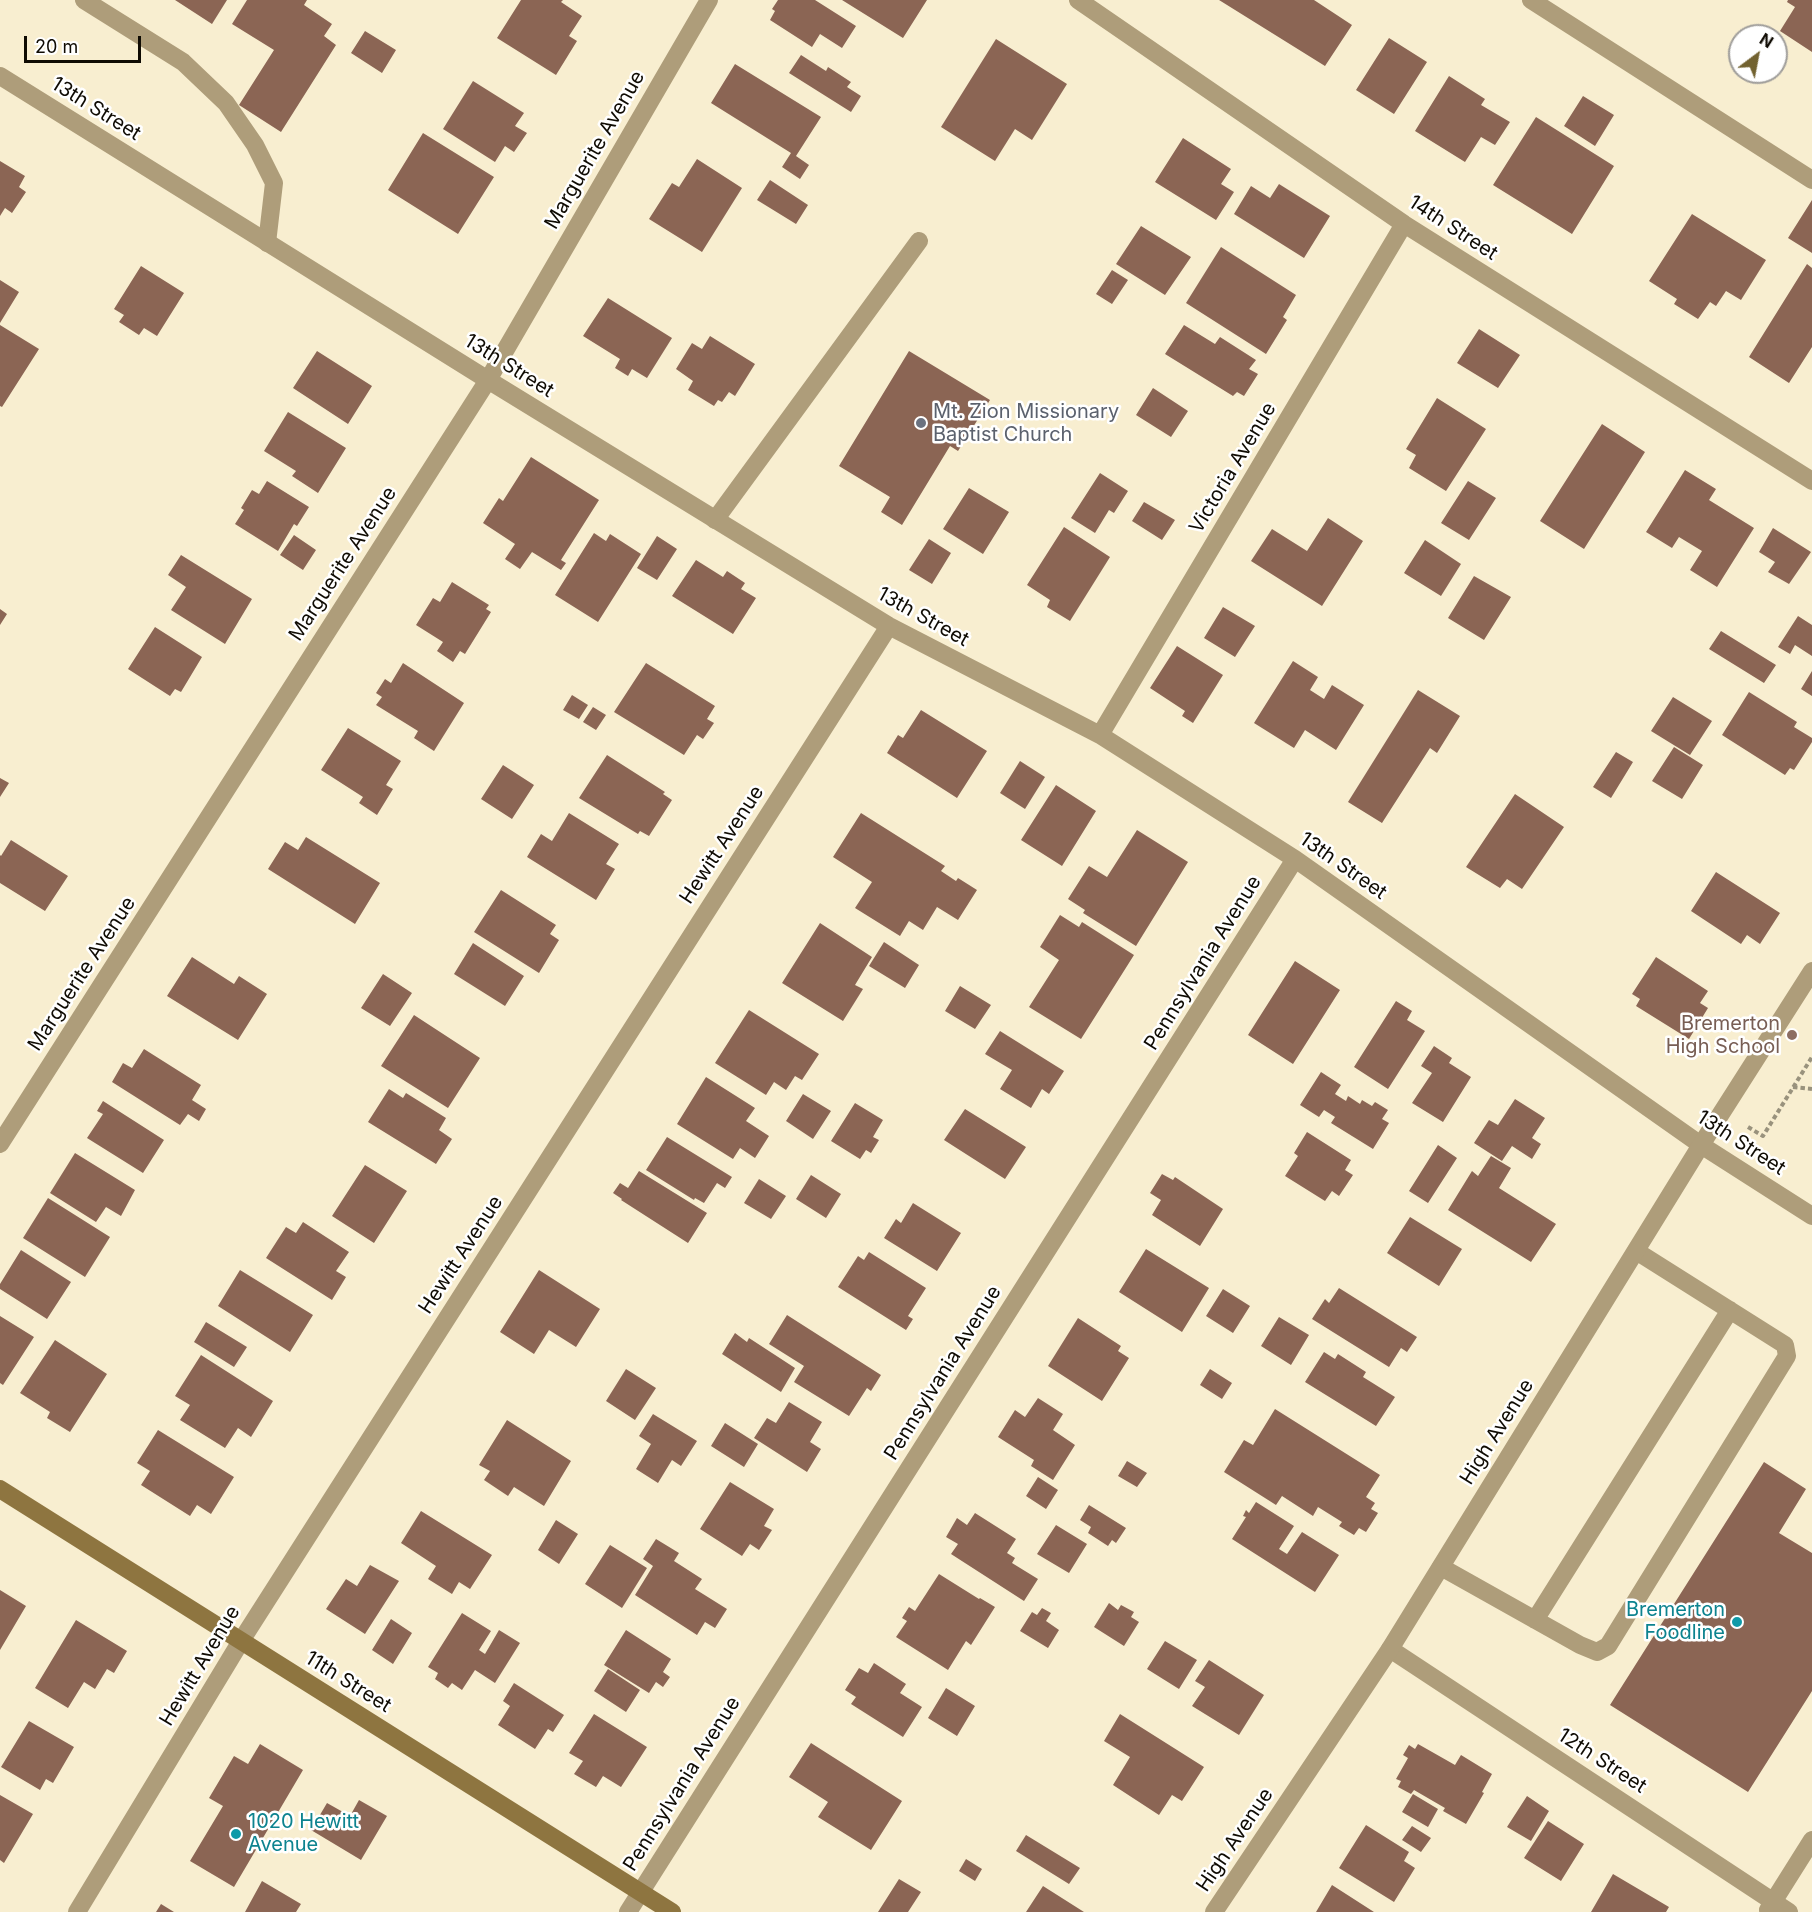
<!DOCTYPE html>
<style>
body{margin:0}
#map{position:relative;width:1812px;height:1912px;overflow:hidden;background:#f8eed0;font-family:Inter,sans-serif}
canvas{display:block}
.north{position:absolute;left:1728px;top:24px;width:60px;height:60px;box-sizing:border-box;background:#fff;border:2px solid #9f9d9a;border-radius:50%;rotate:32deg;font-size:16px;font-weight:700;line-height:24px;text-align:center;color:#0f0b03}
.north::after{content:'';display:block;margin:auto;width:21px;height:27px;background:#726230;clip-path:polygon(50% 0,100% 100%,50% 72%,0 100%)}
.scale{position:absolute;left:24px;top:36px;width:117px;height:27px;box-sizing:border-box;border:3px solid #0f0b03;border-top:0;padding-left:8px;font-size:18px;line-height:21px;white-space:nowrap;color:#0f0b03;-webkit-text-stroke:4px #fff;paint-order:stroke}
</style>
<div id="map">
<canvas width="1812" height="1912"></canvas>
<div class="north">N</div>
<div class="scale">20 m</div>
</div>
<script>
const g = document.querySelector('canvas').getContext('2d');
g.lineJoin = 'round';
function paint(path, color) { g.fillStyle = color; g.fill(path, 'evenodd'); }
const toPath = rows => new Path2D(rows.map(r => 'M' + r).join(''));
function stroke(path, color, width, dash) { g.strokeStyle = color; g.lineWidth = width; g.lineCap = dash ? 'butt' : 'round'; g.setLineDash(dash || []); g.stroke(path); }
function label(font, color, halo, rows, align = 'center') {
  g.font = font + ' Inter,sans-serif'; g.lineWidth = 5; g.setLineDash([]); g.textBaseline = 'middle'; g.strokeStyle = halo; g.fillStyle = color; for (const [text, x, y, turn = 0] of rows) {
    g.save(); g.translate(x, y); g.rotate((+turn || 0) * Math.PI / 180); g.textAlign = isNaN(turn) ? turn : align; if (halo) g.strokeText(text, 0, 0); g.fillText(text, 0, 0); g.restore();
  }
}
paint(toPath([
 [175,0,227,0,212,24],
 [247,0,307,0,304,5,332,24,324,36,336,45,281,132,239,105,274,50,232,24],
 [521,0,563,0,561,2,582,16,569,36,577,41,556,75,497,38],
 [778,0,815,0,856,26,842,48,820,34,812,47,770,20,775,11,772,9],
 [842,0,927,0,903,38],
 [1219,0,1314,0,1352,25,1325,66],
 [1788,0,1812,0,1812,52,1780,31,1795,7,1787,2],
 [365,31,396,50,382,73,351,53],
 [1389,38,1427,62,1394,114,1356,90],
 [996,39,1067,84,1032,140,1015,129,995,161,941,127],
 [801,55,826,71,828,67,851,82,847,87,861,96,851,112,789,73],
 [735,64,821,117,796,156,809,165,800,179,782,167,791,153,711,103],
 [1449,76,1485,99,1481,105,1510,122,1495,145,1481,137,1465,162,1415,131],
 [473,81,524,113,515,126,527,133,514,152,505,146,495,162,443,129],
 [1583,96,1614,115,1595,146,1564,126],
 [1536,117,1614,166,1572,234,1493,185],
 [423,133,494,177,458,234,388,190],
 [1183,138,1231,169,1221,184,1234,192,1216,220,1155,182],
 [697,159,742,188,702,252,649,219,672,183,679,187],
 [0,161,25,176,19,187,26,192,12,213,5,208,0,216],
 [770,180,808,205,796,224,757,200],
 [1279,184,1330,216,1304,258,1234,214,1251,186,1270,198],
 [1812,200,1812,253,1788,238],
 [1692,214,1766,260,1741,300,1726,291,1716,306,1710,302,1698,319,1674,304,1677,299,1649,281],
 [1141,226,1191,257,1165,295,1116,264],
 [1221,247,1296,295,1283,317,1287,320,1266,354,1186,303],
 [1807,264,1812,268,1812,347,1789,383,1749,357],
 [141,266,184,293,157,336,144,328,139,335,119,322,124,315,114,309],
 [1112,270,1128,280,1112,304,1096,294],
 [0,280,19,292,0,323],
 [608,298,672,338,647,378,632,369,628,376,615,368,620,359,583,336],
 [0,325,39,349,2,407,0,406],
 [1184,325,1215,344,1220,337,1256,360,1249,369,1258,374,1244,396,1237,392,1233,396,1165,354],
 [1479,329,1520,355,1498,388,1457,363],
 [710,336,755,364,735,396,729,392,722,402,718,400,714,406,688,390,693,381,676,369,692,343,702,349],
 [317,351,372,386,348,424,293,388],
 [909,351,990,400,958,451,950,446,902,525,881,512,890,497,839,466],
 [1153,388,1188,411,1171,437,1136,415],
 [1437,398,1486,429,1446,491,1409,468,1416,455,1406,449],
 [288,412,346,448,318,493,292,476,296,471,264,451],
 [1602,424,1645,452,1584,549,1540,521],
 [531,457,599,500,561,560,566,563,561,570,532,552,520,569,505,559,515,544,483,523,499,498,503,501],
 [1685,470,1716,489,1709,500,1754,528,1717,587,1690,570,1702,551,1679,537,1672,548,1646,532],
 [1100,473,1128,491,1114,513,1109,510,1095,533,1071,518],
 [267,481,309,507,297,526,294,524,278,551,235,524,244,510,241,508,252,490,259,494],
 [1468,481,1496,498,1469,540,1441,523],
 [969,488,1009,512,983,554,943,529],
 [1144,502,1175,520,1162,540,1132,521],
 [1328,518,1363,541,1322,606,1251,561,1272,529,1307,551],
 [1064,527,1110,557,1070,621,1047,607,1050,600,1027,585],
 [1773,528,1811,552,1789,584,1768,572,1775,562,1759,552],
 [594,533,606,541,610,534,641,554,598,622,555,595],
 [294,535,316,550,303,570,280,555],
 [657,536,677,549,657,580,637,568],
 [929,539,951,553,932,584,909,570],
 [1425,540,1461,564,1441,596,1404,573],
 [181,555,252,599,225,644,171,610,186,587,168,575],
 [696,560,723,577,727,571,745,583,741,589,756,598,733,634,672,596],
 [1474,576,1511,597,1484,640,1448,618],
 [452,582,489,605,486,609,491,612,465,654,460,651,453,662,437,651,443,642,416,625,433,598,440,602],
 [1223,607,1255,626,1235,657,1204,638],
 [0,609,7,614,0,625],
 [1798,616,1812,625,1812,656,1795,645,1790,654,1778,647],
 [155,627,202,657,181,692,175,689,170,696,128,669],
 [1721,631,1776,665,1764,683,1709,649],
 [1177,646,1223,675,1193,723,1182,716,1185,711,1150,688],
 [1293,661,1318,677,1310,690,1324,699,1332,685,1364,705,1336,750,1305,730,1294,748,1254,723],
 [403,663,464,703,434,751,414,738,418,731,376,705,382,697,376,693,385,679,391,683],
 [646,663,715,706,707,719,714,723,703,739,697,735,684,755,614,712],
 [1812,671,1812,696,1801,689],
 [1418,690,1460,716,1437,753,1430,748,1382,823,1348,802],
 [1749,692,1797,722,1794,727,1812,738,1812,742,1794,770,1790,768,1785,775,1722,735],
 [572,695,588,705,579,719,563,710],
 [1673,697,1712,721,1690,755,1651,731],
 [593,707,606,715,596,730,583,722],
 [921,710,987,751,957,798,887,753,898,735,903,738],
 [348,728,401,761,386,785,393,789,377,815,359,803,363,797,321,770],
 [1674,747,1703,765,1682,799,1652,781],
 [1616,752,1633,762,1611,798,1593,787],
 [607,755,665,792,663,794,672,800,649,836,640,831,638,834,579,798],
 [1020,761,1045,777,1025,809,1000,793],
 [503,765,534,785,512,819,481,799],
 [0,778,9,783,0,797],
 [1056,785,1096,811,1062,866,1021,840],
 [1515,794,1564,827,1522,889,1507,879,1500,888,1466,867],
 [569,813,619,844,606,864,615,869,596,900,527,857,541,834,552,841],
 [861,813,945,866,941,871,956,881,958,878,977,890,958,920,937,907,923,930,909,921,900,936,855,908,872,882,833,857],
 [1137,830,1188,862,1136,946,1083,913,1085,910,1068,899,1089,866,1107,877],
 [306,837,380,883,355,924,268,869,285,842,298,850],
 [11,840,68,876,45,911,0,883,0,855,1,856],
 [1716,872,1780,913,1760,944,1747,935,1741,944,1691,911],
 [501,890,556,925,550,934,559,940,539,973,474,932],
 [1060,915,1079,927,1082,922,1134,955,1081,1039,1029,1007,1059,960,1040,947],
 [820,923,872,957,855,985,863,989,843,1021,782,983],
 [884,942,919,965,905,988,869,966],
 [473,943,524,976,505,1006,454,974],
 [192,957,234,984,239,976,267,994,238,1040,167,996],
 [1656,957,1708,991,1700,1003,1708,1008,1689,1039,1636,1006,1640,999,1632,994],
 [1295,961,1340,990,1293,1064,1248,1035],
 [383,974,412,993,390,1026,361,1008],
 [960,986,991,1005,975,1029,945,1011],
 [1396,1001,1412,1011,1407,1020,1425,1031,1388,1089,1354,1067],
 [749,1010,819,1054,802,1080,795,1076,786,1090,774,1082,766,1095,715,1063],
 [414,1015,480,1058,448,1108,381,1066],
 [1000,1031,1064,1071,1049,1094,1042,1089,1031,1108,1000,1089,1012,1070,985,1054],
 [1434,1046,1452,1058,1449,1063,1471,1077,1443,1122,1412,1103,1432,1073,1421,1066],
 [144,1049,201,1085,192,1100,206,1109,199,1121,188,1114,180,1125,112,1082,123,1063,132,1068],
 [1321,1072,1341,1085,1335,1094,1346,1101,1348,1096,1360,1104,1362,1100,1372,1106,1375,1102,1388,1110,1382,1119,1389,1123,1373,1149,1331,1123,1335,1117,1324,1110,1319,1117,1300,1105],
 [706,1077,755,1108,746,1121,769,1136,755,1158,740,1148,733,1159,677,1124],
 [389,1089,403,1098,406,1093,446,1118,439,1130,452,1139,436,1164,368,1122],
 [803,1094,831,1111,813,1139,786,1121],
 [1515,1099,1545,1118,1532,1138,1541,1144,1532,1159,1512,1146,1502,1161,1474,1143,1489,1120,1498,1125],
 [103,1101,164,1140,143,1173,87,1138,103,1114,97,1111],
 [855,1103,883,1120,873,1137,879,1140,871,1153,866,1150,860,1159,831,1141],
 [965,1109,1026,1147,1005,1179,944,1140],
 [1307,1132,1351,1160,1345,1170,1353,1175,1339,1196,1332,1191,1325,1201,1285,1176,1298,1156,1294,1153],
 [667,1137,732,1177,725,1188,717,1183,704,1203,695,1198,694,1200,646,1170],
 [1438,1145,1457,1158,1428,1203,1409,1191],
 [75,1153,135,1190,121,1216,106,1207,96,1222,50,1193],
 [1491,1156,1511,1168,1499,1188,1556,1224,1531,1262,1448,1210,1472,1171,1478,1176],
 [365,1165,407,1191,374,1243,332,1216],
 [639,1171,707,1213,688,1243,621,1200,622,1199,613,1193,620,1183,628,1188],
 [1162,1174,1173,1180,1175,1177,1223,1209,1200,1246,1152,1215,1161,1200,1150,1193],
 [811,1175,841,1194,826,1218,796,1199],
 [759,1179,786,1196,771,1219,744,1203],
 [48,1198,110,1237,85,1277,23,1238],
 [913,1203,961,1233,937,1271,884,1238,896,1219,901,1223],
 [1410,1217,1462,1249,1439,1286,1387,1253],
 [303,1222,349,1252,336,1271,346,1277,332,1300,266,1258,286,1227,296,1233],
 [1146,1249,1209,1288,1182,1332,1119,1292],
 [21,1250,71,1282,47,1319,0,1289,0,1284],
 [869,1252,926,1288,908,1316,913,1319,906,1330,838,1287,858,1256,864,1260],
 [240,1270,313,1315,290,1352,218,1306],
 [539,1270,600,1309,576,1347,549,1330,534,1354,500,1332],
 [1339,1288,1417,1337,1407,1352,1401,1348,1389,1367,1312,1319,1325,1299,1329,1303],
 [1223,1289,1250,1306,1233,1333,1206,1316],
 [787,1315,881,1375,871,1391,867,1388,849,1416,794,1382,804,1366,769,1344],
 [0,1316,34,1337,3,1385,0,1383],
 [1279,1317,1309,1335,1291,1365,1261,1346],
 [1078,1318,1121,1346,1118,1351,1129,1358,1102,1401,1048,1366],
 [206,1322,247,1347,234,1367,194,1342],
 [735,1333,747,1342,749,1338,795,1368,781,1392,722,1354],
 [55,1340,107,1374,70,1432,47,1418,50,1412,20,1393],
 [1324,1352,1335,1359,1338,1354,1366,1372,1363,1377,1395,1397,1376,1426,1305,1382],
 [201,1355,273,1401,251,1437,238,1428,225,1448,180,1420,190,1405,175,1396],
 [626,1369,656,1388,635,1420,606,1401],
 [1210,1369,1232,1383,1222,1399,1200,1385],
 [1038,1398,1063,1414,1053,1430,1075,1445,1053,1480,1031,1466,1034,1460,998,1437,1015,1410,1025,1417],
 [789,1402,822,1422,810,1442,821,1449,807,1472,754,1438,767,1418,776,1423],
 [1275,1409,1380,1475,1366,1497,1375,1503,1371,1509,1378,1513,1366,1532,1359,1528,1354,1535,1339,1526,1342,1522,1318,1507,1313,1516,1282,1496,1276,1505,1224,1472,1244,1440,1253,1445],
 [653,1414,697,1441,681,1466,672,1460,658,1483,636,1469,651,1444,639,1436],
 [507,1420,571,1461,544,1506,514,1487,508,1496,484,1480,490,1471,479,1465],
 [725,1423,758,1444,744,1467,711,1446],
 [158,1430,234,1477,211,1514,197,1505,190,1516,141,1485,150,1471,137,1463],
 [1127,1461,1147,1473,1137,1487,1118,1476],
 [1764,1462,1806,1489,1779,1533,1812,1553,1812,1691,1748,1792,1610,1705],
 [1038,1477,1058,1490,1046,1509,1026,1496],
 [730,1482,774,1509,764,1526,772,1530,759,1550,750,1544,742,1556,700,1529],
 [1256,1502,1294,1526,1279,1549,1287,1554,1302,1532,1339,1555,1315,1592,1232,1539,1246,1517,1243,1516,1246,1510,1249,1513],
 [1089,1505,1126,1528,1116,1543,1112,1540,1108,1546,1088,1533,1091,1527,1080,1520],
 [421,1511,492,1555,470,1589,459,1582,452,1594,428,1579,436,1566,401,1543],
 [975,1513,1016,1539,1007,1553,1015,1558,1012,1563,1038,1579,1024,1601,951,1554,958,1544,946,1537,957,1518,967,1525],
 [556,1520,578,1534,559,1564,538,1550],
 [1056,1525,1087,1544,1069,1573,1037,1554],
 [656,1539,679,1553,674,1561,702,1579,695,1589,727,1609,715,1628,705,1622,697,1635,635,1595,653,1566,643,1559],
 [610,1545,647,1568,622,1608,585,1584],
 [370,1565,399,1581,365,1634,326,1609,346,1579,357,1586],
 [939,1574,979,1599,980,1598,995,1607,971,1645,966,1641,948,1670,896,1637,907,1621,902,1618,909,1607,915,1611],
 [0,1590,26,1606,0,1650],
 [1109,1603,1118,1610,1121,1605,1134,1612,1131,1617,1139,1622,1124,1646,1094,1627],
 [1042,1608,1051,1613,1046,1621,1059,1630,1048,1648,1020,1631,1032,1612,1037,1615],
 [462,1613,491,1631,479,1650,485,1654,499,1630,520,1643,495,1683,475,1670,462,1690,452,1683,448,1688,435,1679,438,1673,428,1667],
 [391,1619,412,1633,393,1664,372,1650],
 [76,1620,127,1651,114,1673,107,1669,95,1689,84,1682,68,1708,35,1688],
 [626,1630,671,1659,663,1672,670,1677,663,1687,656,1682,649,1693,604,1665],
 [1165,1641,1197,1660,1179,1689,1147,1669],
 [1209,1660,1264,1695,1239,1735,1192,1706,1205,1687,1195,1681],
 [874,1663,906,1684,900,1693,922,1707,903,1737,851,1704,856,1697,845,1690,859,1668,868,1673],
 [608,1669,640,1690,626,1712,594,1691],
 [514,1683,564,1715,553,1732,548,1729,535,1749,498,1725,510,1706,503,1701],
 [946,1688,975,1706,957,1736,928,1718],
 [594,1714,647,1747,621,1787,603,1776,596,1787,574,1774,583,1761,569,1753],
 [1120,1714,1204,1767,1182,1801,1172,1795,1159,1815,1113,1785,1130,1757,1104,1741],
 [29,1721,74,1747,53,1783,46,1779,40,1790,1,1767],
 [811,1743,902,1801,871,1850,818,1817,828,1802,789,1777],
 [260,1744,303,1770,234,1887,190,1861,223,1806,209,1798,234,1756,248,1764],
 [1418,1744,1455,1765,1461,1755,1492,1774,1482,1792,1484,1793,1466,1824,1443,1811,1445,1808,1414,1790,1411,1794,1398,1787,1401,1781,1396,1779,1408,1758,1403,1755,1409,1745,1415,1749],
 [1413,1794,1438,1809,1428,1827,1402,1812],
 [0,1795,33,1814,4,1863,0,1860],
 [1527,1796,1549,1811,1531,1841,1507,1827],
 [359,1800,387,1816,361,1860,311,1830,327,1803,350,1816],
 [1548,1821,1584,1844,1561,1881,1524,1858],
 [1366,1825,1409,1852,1404,1861,1415,1868,1394,1902,1339,1868],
 [1412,1826,1431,1838,1421,1852,1402,1840],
 [1026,1835,1080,1868,1069,1884,1016,1851],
 [966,1859,982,1869,975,1881,959,1871],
 [1613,1874,1669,1907,1666,1912,1591,1912],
 [899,1879,921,1892,908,1912,878,1912],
 [262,1881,301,1904,296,1912,245,1912],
 [1332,1885,1374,1912,1316,1912],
 [1043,1886,1084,1912,1026,1912],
 [161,1904,174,1912,156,1912]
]), '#8b6554');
stroke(toPath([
 [1793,1087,1812,1089],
 [1748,1127,1763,1136,1812,1057]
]), '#99927d', 4, [4.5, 3]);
stroke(toPath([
 [84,0,183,62,226,103,255,145,274,183,267,243],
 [1531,0,1812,180],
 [715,520,919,241],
 [1441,1567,1580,1645,1597,1652,1608,1646,1787,1356,1785,1345,1636,1251],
 [1535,1620,1730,1310]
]), '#ae9d7a', 18);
stroke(toPath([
 [1078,0,1404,224,1812,481],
 [0,76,488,380,889,626,1100,735,1295,859,1701,1145],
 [1100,735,1404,224],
 [0,1144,488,380,709,0],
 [1390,1649,1789,1912],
 [1768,1910,1812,1840],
 [77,1912,241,1641,889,626],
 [628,1912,1295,859]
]), '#ae9d7a', 18);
stroke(toPath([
 [1701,1145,1812,1216],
 [1214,1912,1390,1649,1701,1145,1812,971]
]), '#ae9d7a', 18);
stroke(toPath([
 [0,1489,672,1912]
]), '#8e7540', 18);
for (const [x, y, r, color] of [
 [921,423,6,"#6b7280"],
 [1792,1035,6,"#8d6e63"],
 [1737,1622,6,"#0f9aa8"],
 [236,1834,6,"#0f9aa8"]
]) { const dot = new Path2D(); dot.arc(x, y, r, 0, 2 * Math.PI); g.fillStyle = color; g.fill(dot); stroke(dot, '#fff', 2); }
label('20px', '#0f0b03', '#fff', [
 ["13th Street",96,109,32],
 ["Marguerite Avenue",595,150,-60],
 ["14th Street",1453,228,33],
 ["13th Street",509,366,32],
 ["Victoria Avenue",1233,468,-59],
 ["Marguerite Avenue",343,564,-57],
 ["13th Street",923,617,29],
 ["Hewitt Avenue",722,845,-57],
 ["13th Street",1343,866,35],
 ["Pennsylvania Avenue",1203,963,-58],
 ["Marguerite Avenue",82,974,-57],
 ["13th Street",1741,1143,33],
 ["Hewitt Avenue",461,1255,-57],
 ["Pennsylvania Avenue",943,1373,-58],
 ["High Avenue",1497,1432,-58],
 ["Hewitt Avenue",200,1666,-59],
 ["11th Street",348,1682,32],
 ["12th Street",1602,1761,33],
 ["Pennsylvania Avenue",682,1784,-58],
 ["High Avenue",1235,1840,-56]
]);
label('20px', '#5b616d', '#fff', [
 ["Mt. Zion Missionary",933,412],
 ["Baptist Church",933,435]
], 'left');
label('20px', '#785e54', '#fff', [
 ["Bremerton",1780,1024],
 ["High School",1780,1047]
], 'right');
label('20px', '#0d838f', '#fff', [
 ["Bremerton",1725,1610],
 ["Foodline",1725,1633],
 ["1020 Hewitt",248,1822,"left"],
 ["Avenue",248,1845,"left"]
], 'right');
</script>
